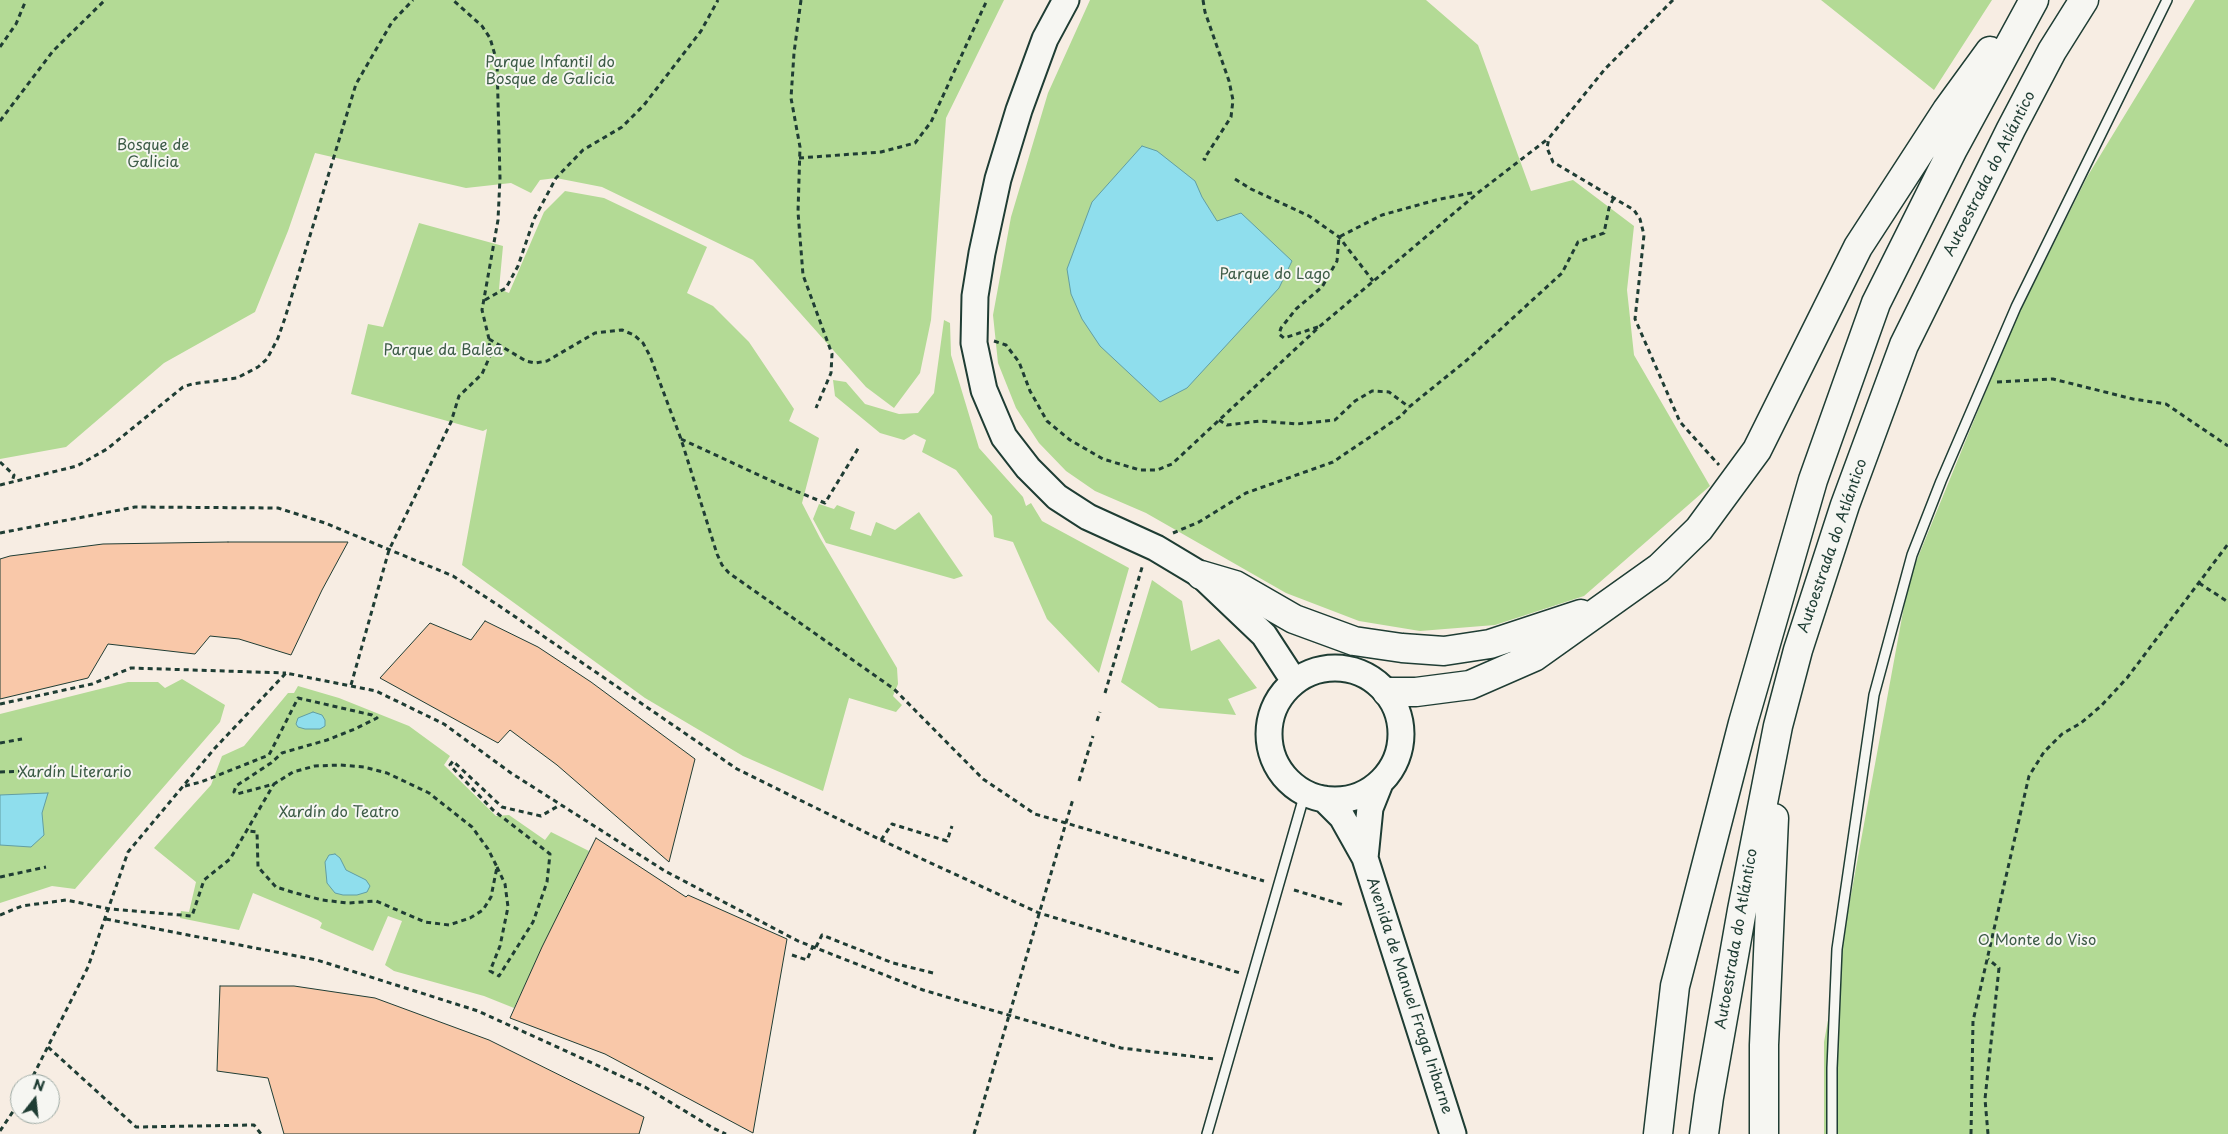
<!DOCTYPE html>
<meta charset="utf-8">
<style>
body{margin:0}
#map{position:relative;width:2228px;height:1134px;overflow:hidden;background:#f7ede3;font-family:"Playpen Sans",sans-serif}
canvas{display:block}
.north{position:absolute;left:10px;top:1074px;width:50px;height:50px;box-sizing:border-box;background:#f6f6f2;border:1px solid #a0aca6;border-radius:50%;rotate:16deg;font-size:14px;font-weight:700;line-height:20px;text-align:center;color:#1f3d34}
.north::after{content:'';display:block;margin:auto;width:18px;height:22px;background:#1f3d34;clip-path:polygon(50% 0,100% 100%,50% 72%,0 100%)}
</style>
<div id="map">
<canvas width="2228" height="1134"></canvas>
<div class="north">N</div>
</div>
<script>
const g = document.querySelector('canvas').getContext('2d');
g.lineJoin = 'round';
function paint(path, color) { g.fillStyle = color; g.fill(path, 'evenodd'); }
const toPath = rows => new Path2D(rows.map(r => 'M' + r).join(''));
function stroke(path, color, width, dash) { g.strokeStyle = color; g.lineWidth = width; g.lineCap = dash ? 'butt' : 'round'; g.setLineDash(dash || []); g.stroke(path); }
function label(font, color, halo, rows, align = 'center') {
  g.font = font + ' "Playpen Sans",sans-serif'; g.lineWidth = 4; g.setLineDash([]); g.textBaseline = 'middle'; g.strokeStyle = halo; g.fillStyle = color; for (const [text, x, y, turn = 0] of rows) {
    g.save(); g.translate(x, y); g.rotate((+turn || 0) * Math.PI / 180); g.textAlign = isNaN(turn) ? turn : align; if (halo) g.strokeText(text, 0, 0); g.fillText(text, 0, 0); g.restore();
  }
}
paint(toPath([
 [0,0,1004,0,946,118,931,320,920,373,894,408,866,387,753,260,602,187,556,178,540,180,531,193,511,183,466,188,315,153,288,231,255,312,164,363,66,447,0,459],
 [1090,0,1426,0,1478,45,1531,191,1573,180,1634,226,1627,290,1634,355,1710,486,1584,596,1495,625,1420,631,1359,621,1286,593,1146,513,1095,491,1066,471,1039,443,1016,408,998,363,993,315,1011,217,1048,93],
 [1821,0,1992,0,1934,90],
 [2195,0,2228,0,2228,1134,1824,1134,1824,1042,1909,579,2013,325,2087,177],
 [565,191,604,198,707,247,687,293,713,306,749,342,794,409,789,421,819,438,802,503,820,538,897,668,898,684,893,696,902,705,896,712,849,698,823,791,743,756,645,698,462,565,487,429,483,431,351,394,368,324,383,327,419,223,503,246,499,289,509,293,544,212],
 [944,320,950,323,951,355,979,448,1023,497,1026,506,1031,503,1042,521,1129,568,1099,673,1047,619,1013,542,994,537,992,516,956,470,922,452,926,440,914,434,904,440,880,433,835,396,833,380,846,382,865,404,899,414,918,413,934,393],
 [819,504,834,509,837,505,855,512,850,529,871,536,876,522,895,530,919,512,963,576,954,579,826,543,813,519],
 [1152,580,1182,601,1191,651,1219,639,1257,688,1228,699,1236,715,1159,708,1121,682],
 [182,679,225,705,220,722,75,889,52,886,0,903,0,714,128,682,158,682,165,688],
 [298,686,339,698,409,726,450,756,444,765,496,816,509,815,545,840,551,832,589,851,514,1008,484,996,394,971,385,965,402,921,388,916,373,951,320,928,322,923,318,920,253,893,239,930,180,918,181,911,189,912,196,882,154,848,211,785,222,756,244,746,288,693,294,693]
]), '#b3da95');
const water = toPath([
 [1142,146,1157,151,1195,181,1202,197,1217,221,1241,213,1292,261,1279,288,1187,388,1160,402,1100,346,1082,319,1071,294,1067,269,1092,202,1142,146],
 [313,712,322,715,325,720,325,726,320,729,305,729,298,727,296,724,298,718,313,712],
 [48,793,42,813,44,835,31,847,0,845,0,795,48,793],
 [335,854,340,858,346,870,366,880,370,886,367,892,357,895,343,895,335,893,327,883,325,862,329,855,335,854]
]);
paint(water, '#8fdeed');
stroke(water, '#629ea3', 1);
const building = toPath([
 [228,542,348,542,322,590,291,655,239,639,210,636,195,654,108,644,88,678,0,699,0,559,10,556,103,544,228,542],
 [485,621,538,647,591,682,695,759,669,862,557,765,510,730,498,743,380,678,430,623,471,640,485,621],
 [596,838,686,897,688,895,787,939,753,1133,605,1054,510,1018,542,947,596,838],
 [220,986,294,986,375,998,489,1040,644,1117,639,1134,284,1134,268,1078,217,1071,220,986]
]);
paint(building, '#f9c8a9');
stroke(building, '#1f3d34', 1);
const lane = toPath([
 [1207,1134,1305,793],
 [1832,1134,1832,1068,1837,949,1874,695,1912,555,1941,481,2016,307,2167,0]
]);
const secondary = toPath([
 [1066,0,1045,39,1019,110,998,179,982,253,975,296,974,343,984,390,1004,437,1028,468,1057,497,1088,517,1156,548,1201,575,1264,635,1294,681],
 '1269 734a66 66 0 1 1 132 0a66 66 0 1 1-132 0Z',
 [1324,799,1342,817,1365,858,1453,1134],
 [1365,858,1370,808,1380,783]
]);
const highway = toPath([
 [1201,575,1235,585,1294,619,1354,641,1402,648,1444,651,1490,644,1581,614],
 [1387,692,1416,692,1470,685,1534,657,1659,568,1699,529,1757,450,1858,247,1947,110,1990,51],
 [1658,1134,1675,986,1743,723,1813,480,1876,303,1953,149,2034,0],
 [1704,1134,1709,1097,1742,910,1778,726,1798,650,1845,505,1904,345,2011,129,2052,51,2084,0],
 [1764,1134,1764,1045,1774,818]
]);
stroke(lane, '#1f3d34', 12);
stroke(secondary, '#1f3d34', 29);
stroke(highway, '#1f3d34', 31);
stroke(toPath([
 [801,0,794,53,791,98,800,147,798,212,803,275,832,354,831,373,816,408],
 [1203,0,1205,12,1229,81,1233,100,1231,117,1204,159,1206,160],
 [1673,0,1605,69,1549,138,1547,148,1553,162,1634,210,1640,219,1644,235,1635,319,1680,422,1719,465],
 [0,47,16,24,26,0],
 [0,121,53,51,105,0],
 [799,158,881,152,915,143,931,122,987,0],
 [1235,179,1251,189,1309,216,1339,237,1373,281],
 [485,300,506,288,518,266,534,219,556,178,583,150,622,127,644,105,701,31,718,0],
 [1318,327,1284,338,1279,334,1281,328,1296,309,1322,287,1337,261,1339,237,1382,215,1436,200,1476,192],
 [489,339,526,361,535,363,547,361,595,333,622,330,634,335,643,343,650,356,681,439,717,554,722,565,729,573,894,689,983,779,1035,814,1264,881],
 [994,341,1006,345,1019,362,1030,391,1047,421,1070,440,1103,459,1140,470,1157,470,1172,464,1319,327,1479,192,1549,138],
 [1997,382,2053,379,2133,399,2166,404,2228,446],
 [1219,420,1227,425,1260,421,1297,424,1335,420,1355,401,1372,391,1389,392,1409,407],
 [681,439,776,483,825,503,859,447],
 [0,462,14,475,12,482],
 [0,485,77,466,107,449,183,387,192,384,237,378,258,367,267,359,278,338,285,318,356,84,392,22,413,0],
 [0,533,135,507,278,508,325,523,453,576,498,605,737,769,881,840,1039,913,1240,973],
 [1173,533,1199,522,1246,493,1333,462,1401,416,1409,407,1467,360,1562,273,1578,242,1604,233,1609,208,1614,197],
 [2199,583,2228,602],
 [351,685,389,550,451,422,459,396,482,374,490,356,489,339,482,310,498,220,500,178,497,62,490,38,482,26,453,0],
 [1105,693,1143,564],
 [0,704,92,684,131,668,286,673],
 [1097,721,1100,712],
 [0,743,22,739],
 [0,772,57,770],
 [1079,781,1093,736],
 [185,786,201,782,269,755,298,698,372,715,377,718,355,729,327,740,282,753,271,763,236,786,234,792,237,794,274,784,293,772,315,766,340,765,364,767,387,773,429,793,472,827,488,849,497,867,491,897,483,910,470,918,449,925,425,922,376,901,348,903,322,900,292,892,276,887,258,867,257,832,247,831],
 [881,840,892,824,947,841,952,826],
 [497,867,505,884,508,907,500,946,490,971,499,976,533,922,547,882,550,854,493,810,450,765,453,761,502,807,541,816,560,805],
 [0,877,46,867],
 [1294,890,1344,905],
 [0,915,22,906,66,900,110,909,192,916,204,880,230,859,274,784],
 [106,919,317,960,478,1011,645,1087,713,1128,726,1134],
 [816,947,822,935,893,963,933,973],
 [792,955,807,960,813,946],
 [48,1047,136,1127,254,1125,261,1134],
 [29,1084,88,967,128,852,215,748,286,673,376,691,444,724,511,773,665,871,798,941,923,990,1121,1048,1215,1059],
 [0,1131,20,1101],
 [974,1134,1073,799],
 [1971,1134,1973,1021,2029,776,2044,752,2062,734,2081,723,2101,706,2127,678,2228,544],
 [1988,1134,1985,1099,1999,968,1988,959]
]), '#1f3d34', 3, [5, 4]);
stroke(lane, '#f6f6f2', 9);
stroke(secondary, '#f6f6f2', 25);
stroke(highway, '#f6f6f2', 28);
label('15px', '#3d5c47', '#f6f6f2', [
 ["Parque Infantil do",550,63],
 ["Bosque de Galicia",550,80],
 ["Bosque de",153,146],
 ["Galicia",153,163],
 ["Parque do Lago",1275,275],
 ["Parque da Balea",443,351],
 ["Xardín Literario",75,773],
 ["Xardín do Teatro",339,813],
 ["O Monte do Viso",2037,941]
]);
label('15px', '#1f3d34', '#f6f6f2', [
 ["Autoestrada do Atlántico",1990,174,-63],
 ["Autoestrada do Atlántico",1833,546,-71],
 ["Autoestrada do Atlántico",1737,939,-80],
 ["Avenida de Manuel Fraga Iribarne",1409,996,72]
]);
</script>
